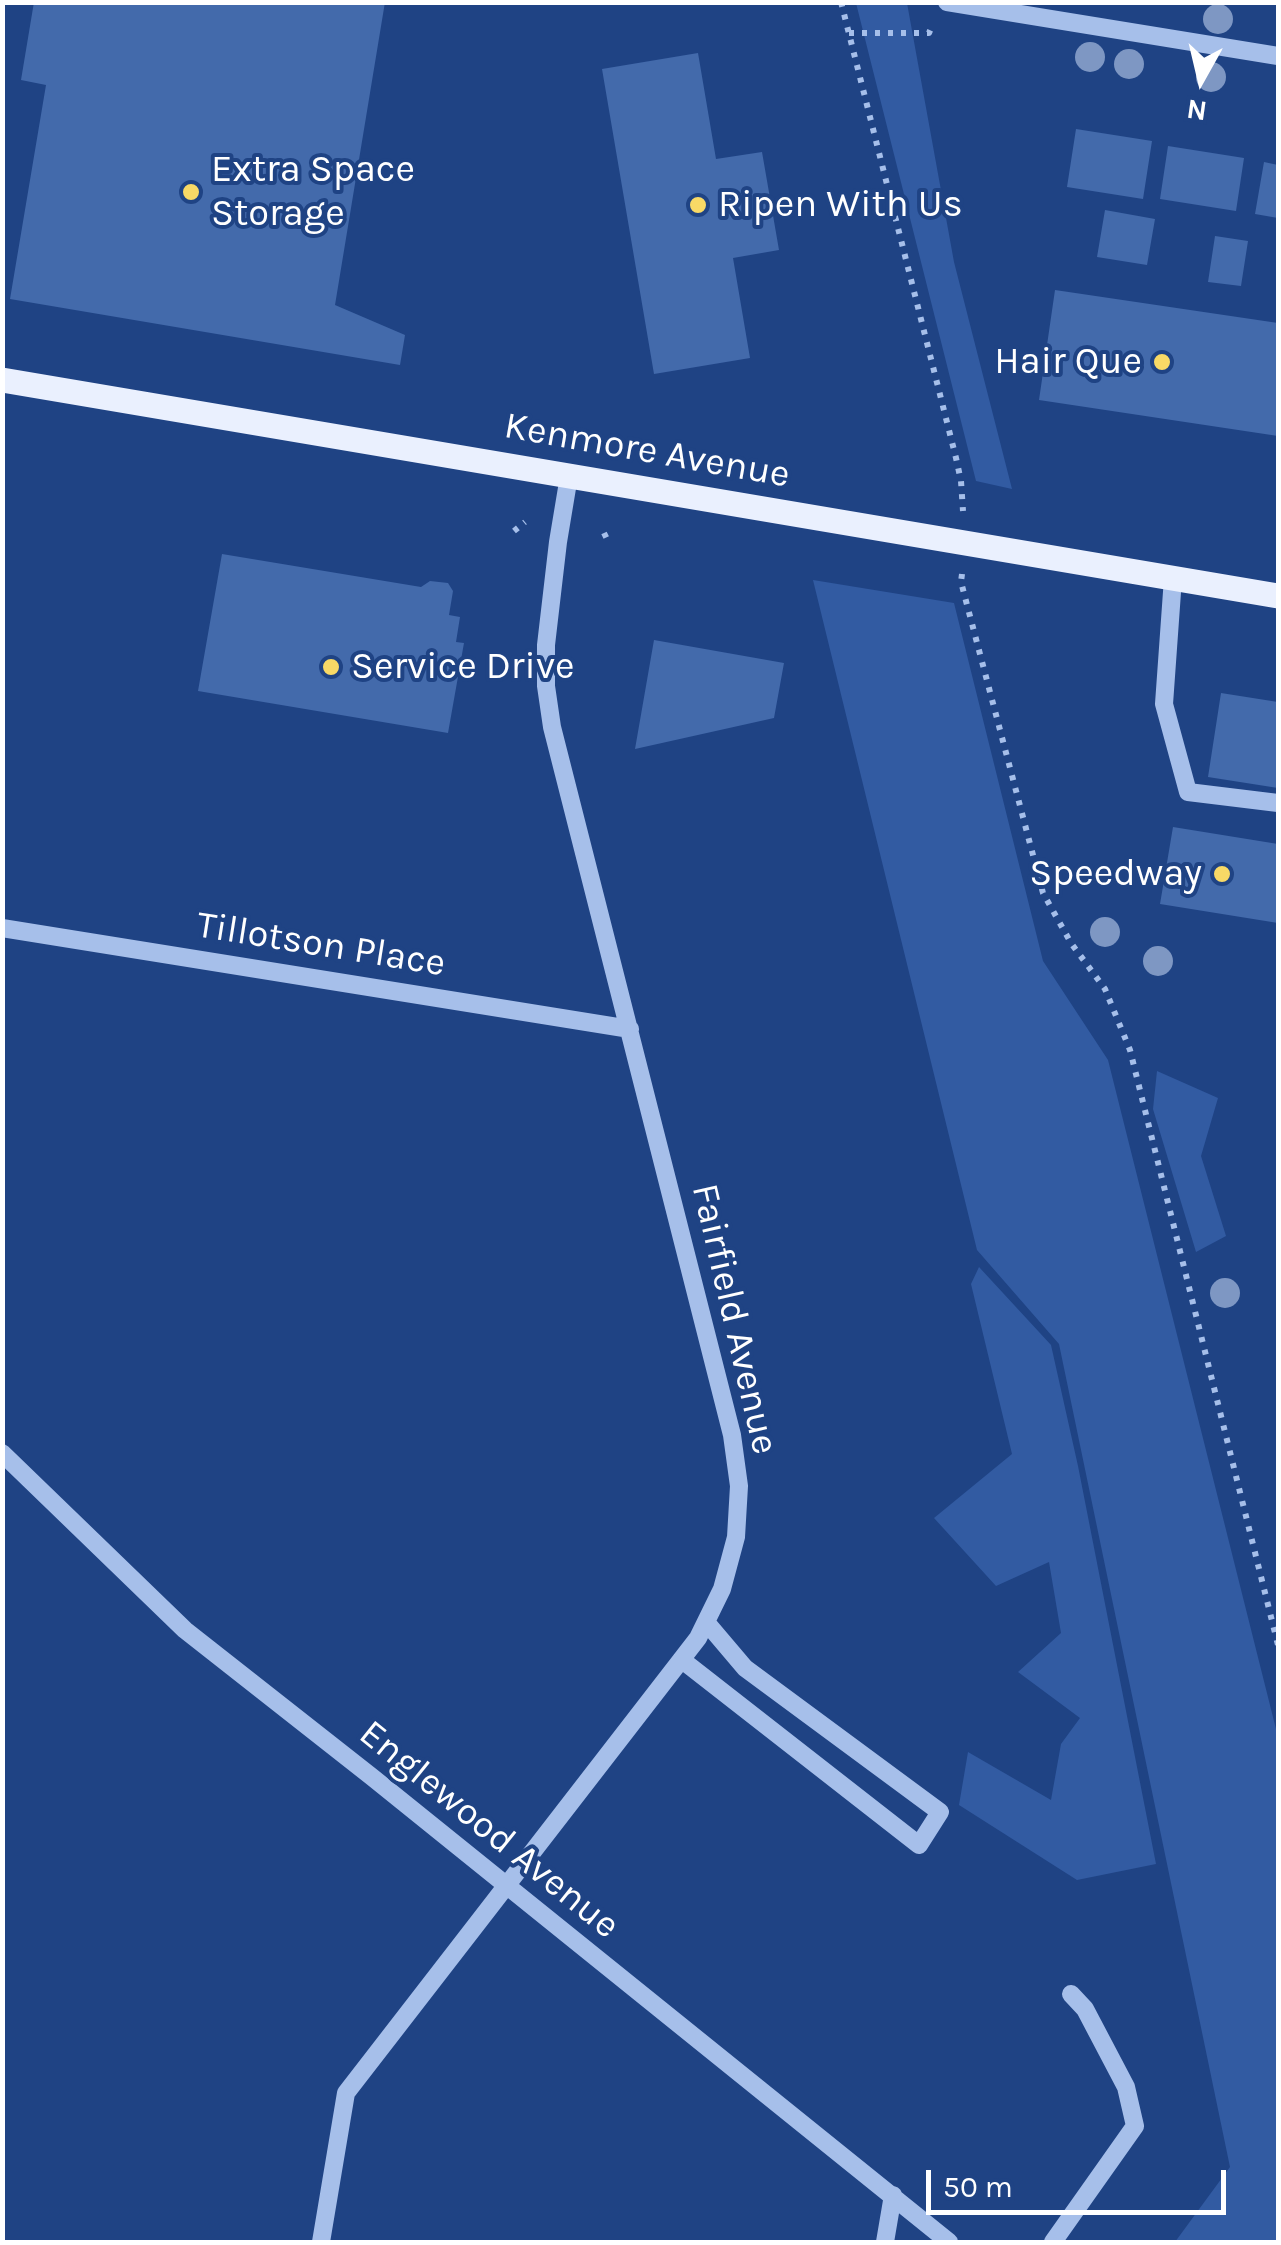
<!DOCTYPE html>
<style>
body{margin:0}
#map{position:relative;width:1281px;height:2245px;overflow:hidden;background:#1f4384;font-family:Karla,sans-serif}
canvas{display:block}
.frame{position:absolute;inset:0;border:5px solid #fff;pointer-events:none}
.north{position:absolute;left:1151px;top:30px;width:100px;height:100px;-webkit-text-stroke:8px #1f4384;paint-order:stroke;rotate:188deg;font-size:28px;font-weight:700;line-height:40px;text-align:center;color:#fff}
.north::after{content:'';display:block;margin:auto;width:35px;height:45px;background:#fff;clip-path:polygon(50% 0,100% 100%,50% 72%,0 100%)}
.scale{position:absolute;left:926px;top:2170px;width:300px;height:45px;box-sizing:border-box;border:5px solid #fff;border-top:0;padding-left:12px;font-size:30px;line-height:35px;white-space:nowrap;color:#fff;-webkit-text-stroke:8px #1f4384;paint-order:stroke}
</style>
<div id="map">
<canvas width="1281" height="2245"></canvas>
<div class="frame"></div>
<div class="north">N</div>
<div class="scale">50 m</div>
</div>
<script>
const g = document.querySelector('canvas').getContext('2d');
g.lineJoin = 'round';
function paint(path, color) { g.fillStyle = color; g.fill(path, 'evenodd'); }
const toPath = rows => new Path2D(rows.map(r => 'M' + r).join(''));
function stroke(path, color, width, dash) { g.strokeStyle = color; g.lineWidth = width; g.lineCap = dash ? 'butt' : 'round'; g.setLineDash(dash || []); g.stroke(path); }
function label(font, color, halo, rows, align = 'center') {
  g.font = font + ' Karla,sans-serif'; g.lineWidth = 8; g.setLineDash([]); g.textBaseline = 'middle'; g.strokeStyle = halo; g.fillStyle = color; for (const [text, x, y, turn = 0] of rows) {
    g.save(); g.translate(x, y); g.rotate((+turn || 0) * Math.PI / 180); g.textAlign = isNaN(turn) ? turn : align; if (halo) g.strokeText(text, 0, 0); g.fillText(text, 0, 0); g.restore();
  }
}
paint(toPath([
 [856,3,907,3,954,262,1012,489,976,481],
 [813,580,954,603,1043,961,1108,1060,1278,1737,1278,2242,1175,2242,1230,2167,1059,1344,977,1250],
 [1157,1071,1218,1098,1201,1156,1226,1236,1196,1252,1153,1109],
 [979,1267,1051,1345,1078,1466,1156,1864,1077,1880,959,1805,968,1752,1051,1800,1061,1744,1080,1718,1018,1672,1061,1633,1049,1562,996,1586,934,1518,1012,1454,971,1284]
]), '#325ba2');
paint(toPath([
 [34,2,385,2,335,305,405,335,400,365,10,299,46,85,21,80],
 [698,53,716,159,762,152,779,250,733,258,750,358,654,374,602,69],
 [1076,129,1152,141,1143,199,1067,187],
 [1168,146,1244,158,1236,211,1160,199],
 [1264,162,1278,165,1278,218,1255,214],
 [1105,210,1155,219,1147,265,1097,257],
 [1215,236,1248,241,1241,286,1208,282],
 [1055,290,1278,323,1278,436,1039,400],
 [222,554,421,587,430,581,448,583,453,591,449,615,460,617,456,642,464,643,448,733,198,691],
 [654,640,784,663,774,718,635,749],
 [1221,693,1278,702,1278,788,1208,777],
 [1173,827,1278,844,1278,923,1160,904]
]), '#436aab');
stroke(toPath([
 [841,2,956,458,961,481,963,511],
 [849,33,929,33,932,26],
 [514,531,525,522],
 [604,533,608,541],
 [962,574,961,582,1043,893,1071,943,1105,989,1130,1050,1278,1645]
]), '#a6bfea', 6, [5, 8]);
stroke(toPath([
 [947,2,1278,56],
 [1173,578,1164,704,1188,792,1278,803],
 [2,928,630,1029],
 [2,1453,185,1630,372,1777,949,2242],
 [682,1660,919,1845,940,1812,745,1668,706,1622],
 [321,2242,346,2093,698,1638,722,1589,736,1537,739,1486,732,1435,552,727,546,686,546,645,558,542,569,476],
 [885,2242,893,2195],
 [1053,2242,1135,2126,1126,2087,1085,2009,1071,1994]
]), '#a6bfea', 18);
stroke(toPath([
 [2,380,1278,596]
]), '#eaf0fe', 25);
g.fillStyle = '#7e97c3';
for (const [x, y] of [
 [1218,19],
 [1090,57],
 [1129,64],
 [1211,77],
 [1105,932],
 [1158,961],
 [1225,1293]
]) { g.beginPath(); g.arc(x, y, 15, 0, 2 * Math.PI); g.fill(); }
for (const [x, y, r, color] of [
 [191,192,10,"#f8d966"],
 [698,205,10,"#f8d966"],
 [1162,362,10,"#f8d966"],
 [331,667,10,"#f8d966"],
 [1222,874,10,"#f8d966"]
]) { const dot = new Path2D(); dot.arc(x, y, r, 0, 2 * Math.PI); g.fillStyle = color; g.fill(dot); stroke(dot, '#1f4384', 4); }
label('38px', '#fff', '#1f4384', [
 ["Extra Space",211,170],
 ["Storage",211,214],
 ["Ripen With Us",718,205],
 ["Hair Que",1142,362,"right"],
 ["Service Drive",351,667],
 ["Speedway",1202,874,"right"]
], 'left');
label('38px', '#fff', '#1f4384', [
 ["Kenmore Avenue",647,451,10],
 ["Tillotson Place",321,945,9],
 ["Fairfield Avenue",734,1319,77],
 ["Englewood Avenue",489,1830,39]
]);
</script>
